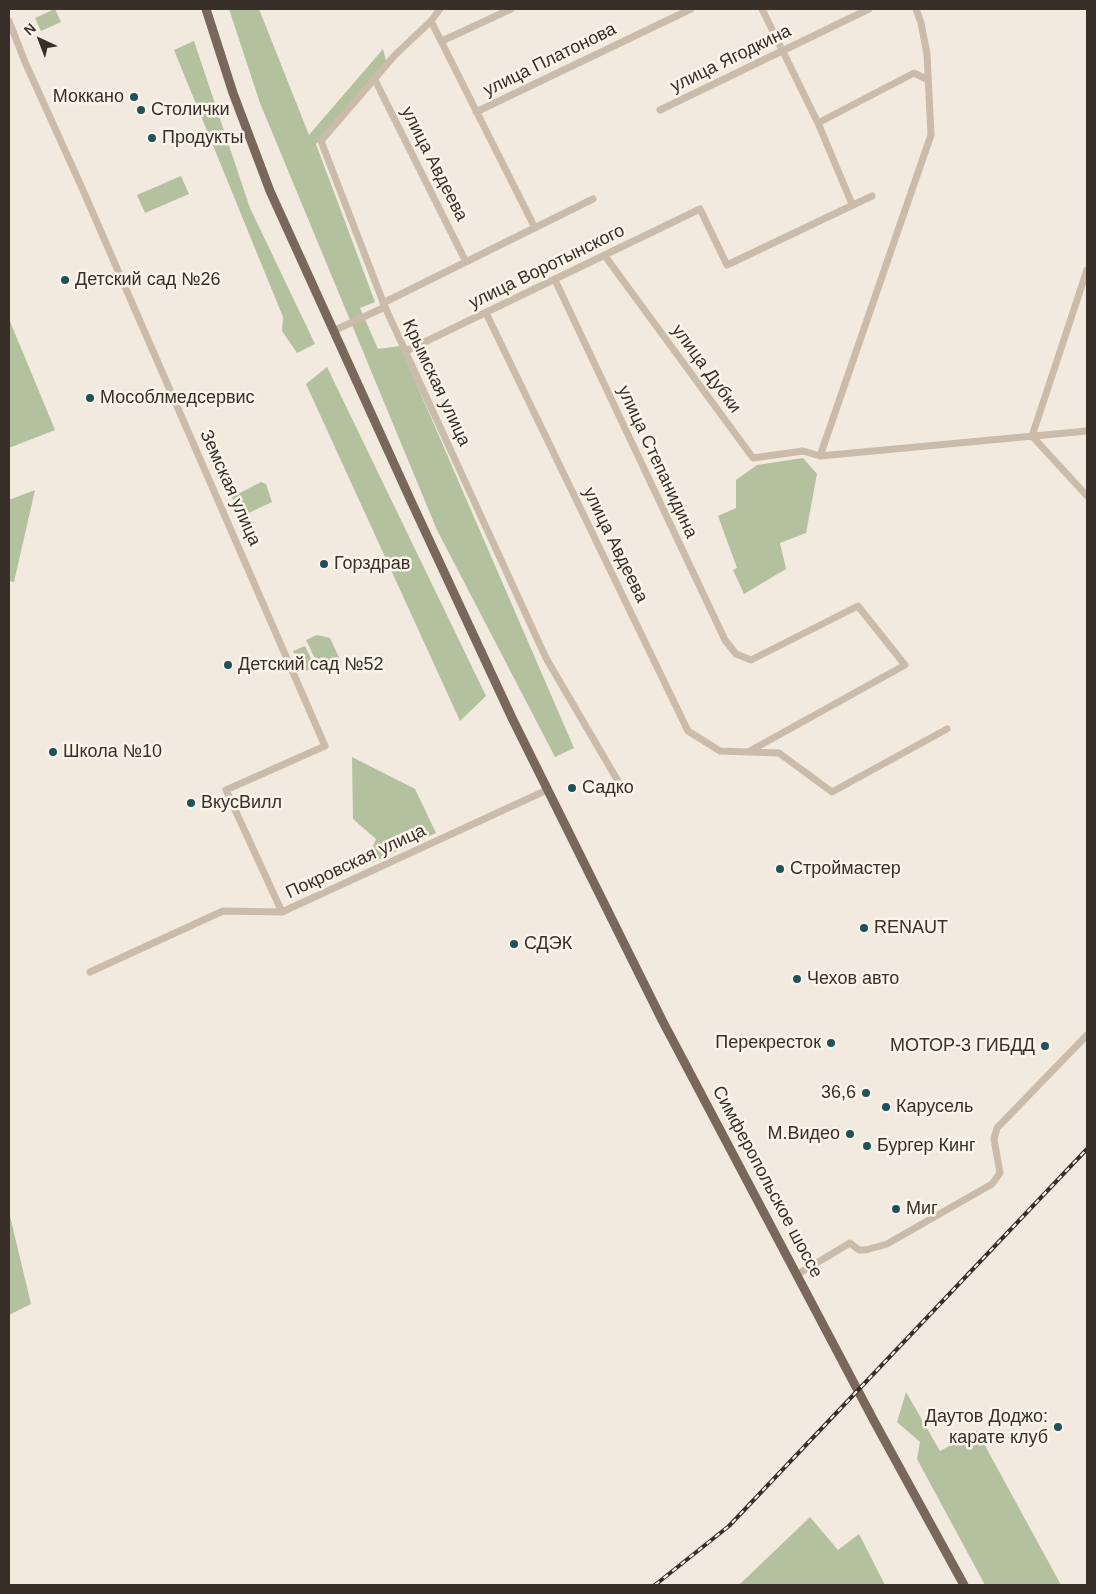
<!DOCTYPE html>
<meta charset="utf-8">
<style>
body{margin:0}
#map{position:relative;width:1096px;height:1594px;overflow:hidden;background:#f2eade;font-family:Arial,sans-serif}
canvas{display:block}
.frame{position:absolute;inset:0;border:10px solid #382f29;pointer-events:none}
.north{position:absolute;left:15px;top:15px;width:50px;height:50px;-webkit-text-stroke:4px #faf4ea;paint-order:stroke;rotate:317deg;font-size:14px;font-weight:700;line-height:20px;text-align:center;color:#382f29}
.north::after{content:'';display:block;margin:auto;width:18px;height:22px;background:#382f29;clip-path:polygon(50% 0,100% 100%,50% 72%,0 100%)}
</style>
<div id="map">
<canvas width="1096" height="1594"></canvas>
<div class="frame"></div>
<div class="north">N</div>
</div>
<script>
const g = document.querySelector('canvas').getContext('2d');
g.lineJoin = 'round';
function paint(path, color) { g.fillStyle = color; g.fill(path, 'evenodd'); }
const toPath = rows => new Path2D(rows.map(r => 'M' + r).join(''));
function stroke(path, color, width, dash) { g.strokeStyle = color; g.lineWidth = width; g.lineCap = dash ? 'butt' : 'round'; g.setLineDash(dash || []); g.stroke(path); }
function label(font, color, halo, rows, align = 'center') {
  g.font = font + ' Arial,sans-serif'; g.lineWidth = 5; g.setLineDash([]); g.textBaseline = 'middle'; g.strokeStyle = halo; g.fillStyle = color; for (const [text, x, y, turn = 0] of rows) {
    g.save(); g.translate(x, y); g.rotate((+turn || 0) * Math.PI / 180); g.textAlign = isNaN(turn) ? turn : align; if (halo) g.strokeText(text, 0, 0); g.fillText(text, 0, 0); g.restore();
  }
}
paint(toPath([
 [55,9,61,22,41,31,35,18],
 [229,9,259,9,309,135,383,49,386,61,316,144,375,302,360,308,378,349,400,346,574,748,555,757,437,530,260,103],
 [194,41,250,208,315,344,297,353,282,331,283,317,174,50],
 [181,176,189,194,145,213,137,195],
 [9,319,55,430,9,448],
 [327,367,486,696,460,721,306,384],
 [803,458,817,474,806,533,780,543,786,569,744,594,733,570,737,568,718,516,736,508,736,480,757,465],
 [261,482,266,484,272,502,240,517,232,497],
 [35,490,14,582,9,581,9,500],
 [317,635,330,638,341,662,321,671,306,640],
 [305,646,315,667,303,672,293,651],
 [352,757,415,789,436,833,365,866,376,839,353,819],
 [9,1212,31,1304,9,1315],
 [906,1392,940,1451,977,1431,1061,1585,985,1585,917,1459,920,1442,897,1422],
 [810,1517,838,1550,859,1534,885,1585,739,1585]
]), '#b3c19e');
stroke(toPath([
 [440,9,431,21,395,55,321,141,385,307,546,658,622,788],
 [762,9,818,123,852,204],
 [9,21,25,62,82,188,325,746,226,790,282,912],
 [431,21,535,228],
 [442,41,511,9],
 [375,80,466,262],
 [660,110,869,9],
 [476,112,691,9],
 [818,123,914,73,928,80],
 [605,256,753,458,803,451,820,456,1087,431],
 [1087,270,1032,436,1087,496],
 [555,280,725,640,736,654,751,660,858,606,905,665,748,752],
 [383,303,593,199],
 [486,313,688,731,720,751,779,753,832,792,947,729],
 [333,331,385,307],
 [406,351,700,209,727,265,872,196],
 [820,456,931,135,927,54,921,23,916,9],
 [90,972,223,911,282,912,547,790],
 [798,1274,850,1243,859,1250,866,1250,887,1244,992,1184,1000,1173,994,1139,997,1128,1087,1035]
]), '#cabbaa', 7);
stroke(toPath([
 [206,9,233,93,270,191,411,501,512,718,662,1020,874,1421,964,1585]
]), '#79675b', 9);
const rail = toPath([
 [655,1585,729,1526,1087,1149]
]);
stroke(rail, '#382f29', 4);
stroke(rail, '#faf4ea', 2, [5.5]);
for (const [x, y, r, color] of [
 [134,97,5,"#1f5159"],
 [141,110,5,"#1f5159"],
 [152,138,5,"#1f5159"],
 [65,280,5,"#1f5159"],
 [90,398,5,"#1f5159"],
 [324,564,5,"#1f5159"],
 [228,665,5,"#1f5159"],
 [53,752,5,"#1f5159"],
 [572,788,5,"#1f5159"],
 [191,803,5,"#1f5159"],
 [780,869,5,"#1f5159"],
 [864,928,5,"#1f5159"],
 [514,944,5,"#1f5159"],
 [797,979,5,"#1f5159"],
 [831,1043,5,"#1f5159"],
 [1045,1046,5,"#1f5159"],
 [866,1093,5,"#1f5159"],
 [886,1107,5,"#1f5159"],
 [850,1134,5,"#1f5159"],
 [867,1146,5,"#1f5159"],
 [896,1209,5,"#1f5159"],
 [1058,1427,5,"#1f5159"]
]) { const dot = new Path2D(); dot.arc(x, y, r, 0, 2 * Math.PI); g.fillStyle = color; g.fill(dot); stroke(dot, '#faf4ea', 2); }
label('18px', '#382f29', '#faf4ea', [
 ["улица Ягодкина",731,59,-26],
 ["улица Платонова",550,60,-26],
 ["улица Авдеева",434,164,63],
 ["улица Воротынского",547,267,-26],
 ["улица Дубки",706,369,54],
 ["Крымская улица",436,383,65],
 ["улица Степанидина",657,462,65],
 ["Земская улица",230,488,66],
 ["улица Авдеева",615,545,64],
 ["Покровская улица",356,862,-25],
 ["Симферопольское шоссе",767,1182,62]
]);
label('18px', '#382f29', '#faf4ea', [
 ["Моккано",124,97,"right"],
 ["Столички",151,110],
 ["Продукты",162,138],
 ["Детский сад №26",75,280],
 ["Мособлмедсервис",100,398],
 ["Горздрав",334,564],
 ["Детский сад №52",238,665],
 ["Школа №10",63,752],
 ["Садко",582,788],
 ["ВкусВилл",201,803],
 ["Строймастер",790,869],
 ["RENAUT",874,928],
 ["СДЭК",524,944],
 ["Чехов авто",807,979],
 ["Перекресток",821,1043,"right"],
 ["МОТОР-3 ГИБДД",1035,1046,"right"],
 ["36,6",856,1093,"right"],
 ["Карусель",896,1107],
 ["М.Видео",840,1134,"right"],
 ["Бургер Кинг",877,1146],
 ["Миг",906,1209],
 ["Даутов Доджо:",1048,1417,"right"],
 ["карате клуб",1048,1438,"right"]
], 'left');
</script>
